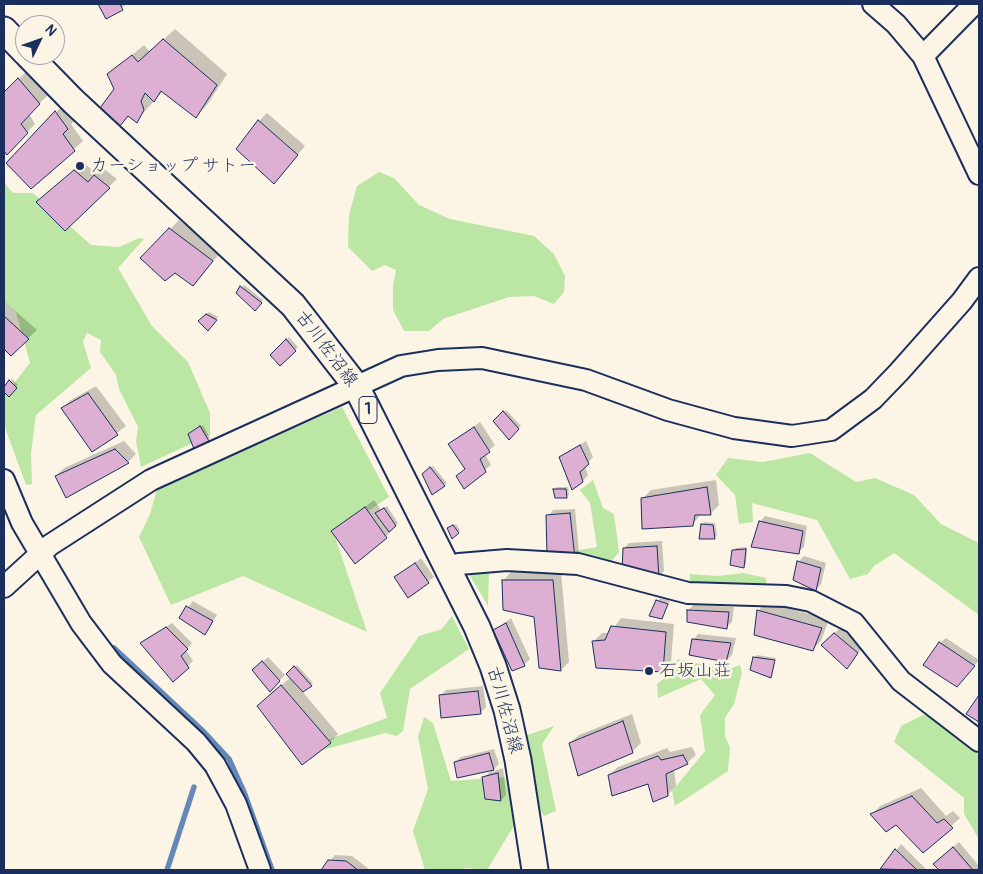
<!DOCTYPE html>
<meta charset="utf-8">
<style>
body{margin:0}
#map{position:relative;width:983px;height:874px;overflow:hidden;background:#fcf5e5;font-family:Pangolin,sans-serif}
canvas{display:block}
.frame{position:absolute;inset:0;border:5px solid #1b2f5e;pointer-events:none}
.north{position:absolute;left:15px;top:15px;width:50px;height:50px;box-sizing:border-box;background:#fcf5e5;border:1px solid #a2a6af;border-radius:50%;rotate:48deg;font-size:14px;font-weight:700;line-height:20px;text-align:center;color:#1b2f5e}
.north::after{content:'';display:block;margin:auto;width:18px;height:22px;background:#1b2f5e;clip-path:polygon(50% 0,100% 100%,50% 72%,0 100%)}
</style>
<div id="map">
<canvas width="983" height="874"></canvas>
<div class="frame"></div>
<div class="north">N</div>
</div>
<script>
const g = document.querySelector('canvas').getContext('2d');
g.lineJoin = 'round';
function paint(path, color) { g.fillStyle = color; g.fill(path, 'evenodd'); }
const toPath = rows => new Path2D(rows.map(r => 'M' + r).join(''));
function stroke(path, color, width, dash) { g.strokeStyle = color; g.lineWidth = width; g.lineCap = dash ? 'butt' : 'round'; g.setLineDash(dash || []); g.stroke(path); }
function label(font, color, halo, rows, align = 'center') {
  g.font = font + ' Pangolin,"Klee One",sans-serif'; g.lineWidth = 5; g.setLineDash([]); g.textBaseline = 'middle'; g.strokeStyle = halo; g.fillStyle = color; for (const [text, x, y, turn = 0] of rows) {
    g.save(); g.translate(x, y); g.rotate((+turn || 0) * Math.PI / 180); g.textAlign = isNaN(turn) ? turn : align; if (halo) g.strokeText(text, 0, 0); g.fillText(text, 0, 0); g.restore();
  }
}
paint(toPath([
 [379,172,394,178,419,205,450,219,534,236,554,254,565,276,564,292,554,304,534,296,509,297,443,319,429,331,404,331,393,310,393,286,396,270,385,265,372,271,348,247,349,215,357,186],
 [4,182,13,193,33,193,91,245,119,247,139,238,144,239,118,268,152,326,188,362,210,413,210,435,141,467,136,441,138,427,119,389,116,375,100,352,101,340,87,333,83,342,91,368,36,415,31,453,32,484,26,485,4,425,4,396,30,363,16,312,4,301],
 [342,407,389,497,334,534,367,632,243,576,171,605,139,537,150,514,157,489],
 [810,453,856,482,875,478,914,495,941,524,979,543,979,615,894,553,874,566,868,574,850,579,817,520,752,503,753,522,739,524,735,495,716,475,728,458,763,462],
 [593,480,603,508,614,514,619,552,609,564,558,554,597,547,590,503,580,490],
 [489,573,488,606,469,574],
 [743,573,766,578,767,587,689,585,690,574,718,576],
 [452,616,469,649,410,689,403,731,397,736,385,733,319,751,324,741,387,718,380,693,419,636,442,629],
 [678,659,727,670,740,665,742,673,734,704,725,718,725,736,730,747,728,771,675,806,672,791,705,751,700,715,715,695,701,679,658,698,657,684,670,674,672,666],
 [927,713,979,755,979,839,964,814,964,798,894,742,901,726],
 [424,717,433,723,451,781,505,777,515,824,487,870,466,868,460,870,425,870,413,831,428,789,418,737],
 [554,726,542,744,556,811,544,816,539,809,527,735]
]), '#bbe6a3');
paint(toPath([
 [99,4,127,4,106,17],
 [55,29,65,36,55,44],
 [175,29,227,74,207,105,196,116,163,91,136,121,129,116,120,125,116,90,109,74,144,45,150,52],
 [27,71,48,95,29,114,35,124,7,153,4,149,4,94],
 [64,104,76,119,71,124,83,141,31,187,8,163],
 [267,113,305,146,282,174,259,121],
 [83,162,97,174,103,168,117,179,65,229,38,202],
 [179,220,221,252,201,276,175,271,142,258],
 [244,285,263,300,255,309,237,293],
 [4,301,37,330,11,354,4,348],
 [209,312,218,317,208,329,200,321],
 [289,337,298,347,280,364,272,355],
 [12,379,18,385,9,395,4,388],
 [96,386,126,426,93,451,62,408,71,400],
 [506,410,521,426,509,438,495,421],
 [480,422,495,445,485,454,491,465,464,487,466,469,450,444],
 [203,425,210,438,208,440,192,432],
 [124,441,136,454,128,462,56,476,64,468],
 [586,441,593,457,585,466,588,475,583,481,560,457],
 [433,466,447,483,433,493,424,474],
 [716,480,719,505,710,514,701,514,692,525,642,499,651,490],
 [557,487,568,487,569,495,566,497,556,497,555,489],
 [374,500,381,510,387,506,398,523,386,537,333,531],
 [575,509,579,553,574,558,548,516,553,510],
 [765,516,807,526,804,547,798,552,760,522],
 [704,522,715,523,717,535,714,538,702,525],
 [456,524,460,530,453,537,451,526],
 [662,541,664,571,659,577,624,548,629,543],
 [747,547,746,564,743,566,733,551,736,548],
 [804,556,826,563,821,584,816,590,798,562],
 [421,558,434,577,428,582,396,578],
 [511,572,561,572,569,662,561,670,535,616,503,581],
 [660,598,670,601,662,618,650,615],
 [193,601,217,615,205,633,181,617],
 [766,603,829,619,821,641,813,649,758,611],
 [694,605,734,607,732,622,726,627,688,610],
 [511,618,530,659,524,665,495,630],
 [621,618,674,624,671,662,662,670,593,642,602,633,610,633],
 [172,623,192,643,186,650,193,661,173,681,142,643],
 [840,628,863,647,847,667,822,645],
 [698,634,736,638,732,655,726,661,693,640],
 [946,638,979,660,962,680,940,643],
 [757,655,776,658,771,677,755,657],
 [268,657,285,675,270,690,259,665],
 [297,665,313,683,302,691,338,734,330,742,267,697,291,677,288,674],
 [483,686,486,707,480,713,441,695,446,690],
 [632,714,641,743,632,752,570,743,579,735],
 [692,747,696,755,687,763,674,769,676,786,668,795,649,783,609,775,618,767,667,748,670,752],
 [494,749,499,764,491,772,503,768,506,795,501,800,483,778,492,770,455,762,461,757],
 [921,788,946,816,953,811,960,818,923,851,896,823,872,814,880,806],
 [959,842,979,866,979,870,941,870,935,864],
 [901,844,927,870,882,869],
 [335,855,352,856,369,869,322,870]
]), '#0003');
stroke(toPath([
 [114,648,204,732,229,759,244,792,272,870],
 [167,870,194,787]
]), '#6588b6', 5.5);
const building = toPath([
 [98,4,120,4,123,10,106,19,98,4],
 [55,33,63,39,55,46,55,33],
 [163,39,217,85,196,118,161,91,154,102,145,93,141,101,144,110,137,123,128,116,120,126,100,108,114,89,107,74,132,55,138,62,163,39],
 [18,78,40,104,21,124,28,133,7,155,4,151,4,92,18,78],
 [55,111,68,129,63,134,75,151,31,189,6,163,55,111],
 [258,120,298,155,274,184,236,149,258,120],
 [74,170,88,182,94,175,110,188,65,231,36,202,74,170],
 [169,228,213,261,193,286,175,273,165,281,140,258,169,228],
 [240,286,262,303,255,311,236,293,240,286],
 [206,314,217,320,208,331,198,321,206,314],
 [4,316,29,339,11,356,4,349,4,316],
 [286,339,296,351,280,366,270,355,286,339],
 [9,380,17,388,9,397,4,392,4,387,9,380],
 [88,393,118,435,92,452,61,408,88,393],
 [503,411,519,429,509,440,493,421,503,411],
 [200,426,209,441,194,449,188,434,200,426],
 [474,427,490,452,480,459,486,472,464,489,456,476,465,469,448,444,474,427],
 [580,445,589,464,580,472,583,482,572,490,559,457,580,445],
 [115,449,129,463,66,498,55,476,115,449],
 [430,467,445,486,432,495,422,474,430,467],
 [707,487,711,515,695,515,693,526,642,529,641,498,707,487],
 [553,489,566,489,567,498,555,498,553,489],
 [365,507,387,538,355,564,331,531,365,507],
 [384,508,396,526,389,532,375,513,384,508],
 [570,513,575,559,547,555,546,515,570,513],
 [759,521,803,531,799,554,751,547,759,521],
 [701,524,713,525,715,539,699,539,701,524],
 [453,525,459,533,452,539,447,528,453,525],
 [657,546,659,578,622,572,623,548,657,546],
 [746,549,744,568,730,565,732,550,746,549],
 [797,561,821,568,816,591,793,580,797,561],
 [415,563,429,583,408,598,394,577,415,563],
 [502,580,553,580,561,671,539,668,534,617,503,610,502,580],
 [656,600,668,604,662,619,649,616,656,600],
 [186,606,213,621,205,635,179,618,186,606],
 [687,610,729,612,727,629,687,622,687,610],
 [757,610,822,628,813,651,754,635,757,610],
 [506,623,525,666,512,671,493,630,506,623],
 [611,626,666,632,663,672,596,668,592,641,605,640,611,626],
 [166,627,188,649,181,656,189,668,173,682,140,643,166,627],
 [834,633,858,653,847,669,821,645,834,633],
 [692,639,731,643,726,662,689,655,692,639],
 [939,642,975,666,957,687,923,665,939,642],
 [753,657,775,660,771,678,750,670,753,657],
 [262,661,280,681,270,692,252,670,262,661],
 [294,666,312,686,303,692,286,674,294,666],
 [281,685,331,743,302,765,257,706,281,685],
 [478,691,481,714,441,718,439,695,478,691],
 [979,695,979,722,966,714,979,695],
 [623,721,633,753,578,776,569,743,623,721],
 [489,753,494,770,457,778,454,762,489,753],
 [683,755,688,764,666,774,668,796,653,802,648,784,612,796,608,775,658,756,661,760,683,755],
 [498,773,501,801,485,799,482,777,498,773],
 [912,796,937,823,944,819,953,828,923,853,896,825,886,832,870,814,912,796],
 [953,847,973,870,939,870,933,864,953,847],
 [895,849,917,870,880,869,895,849],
 [328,860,346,861,358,870,321,870,328,860]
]);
paint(building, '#ddb0d3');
stroke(building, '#1b2f5e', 1);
const minor = toPath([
 [873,4,896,24,923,56,979,174],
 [923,56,974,4],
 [4,480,22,523,81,623,112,664,196,742,215,765,236,804,260,870],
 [447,567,459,564,507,560,578,564,688,593,786,596,811,601,854,623,901,681,979,741],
 [4,587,50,545,151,480,401,366,438,360,482,358,586,380,668,410,734,428,792,436,831,430,873,399,899,372,962,301,979,278]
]);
const major = toPath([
 [4,30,25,52],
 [28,55,73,101,293,305,356,386,477,627,493,666,507,710,518,760,535,870]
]);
stroke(minor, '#1b2f5e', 24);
stroke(major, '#1b2f5e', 29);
stroke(minor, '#fcf5e5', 20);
stroke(major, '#fcf5e5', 25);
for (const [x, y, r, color] of [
 [80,166,5,"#1b2f5e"],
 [649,671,5,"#1b2f5e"]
]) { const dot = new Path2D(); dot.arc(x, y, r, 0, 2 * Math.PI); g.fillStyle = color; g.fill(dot); stroke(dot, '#fcf5e5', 2); }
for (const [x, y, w] of [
 [368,410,18]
]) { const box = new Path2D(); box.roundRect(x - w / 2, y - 13.5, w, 27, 4); g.fillStyle = '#fcf5e5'; g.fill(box); stroke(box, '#1b2f5e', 1); }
label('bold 16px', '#1b2f5e', null, [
 ["1",368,410]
]);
label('18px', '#1b2f5e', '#fcf5e5', [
 ["カーショップ サトー",90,166],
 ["石坂山荘",659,671]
], 'left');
label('18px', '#1b2f5e', '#fcf5e5', [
 ["古川佐沼線",326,349,53],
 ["古川佐沼線",504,710,75]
]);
</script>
